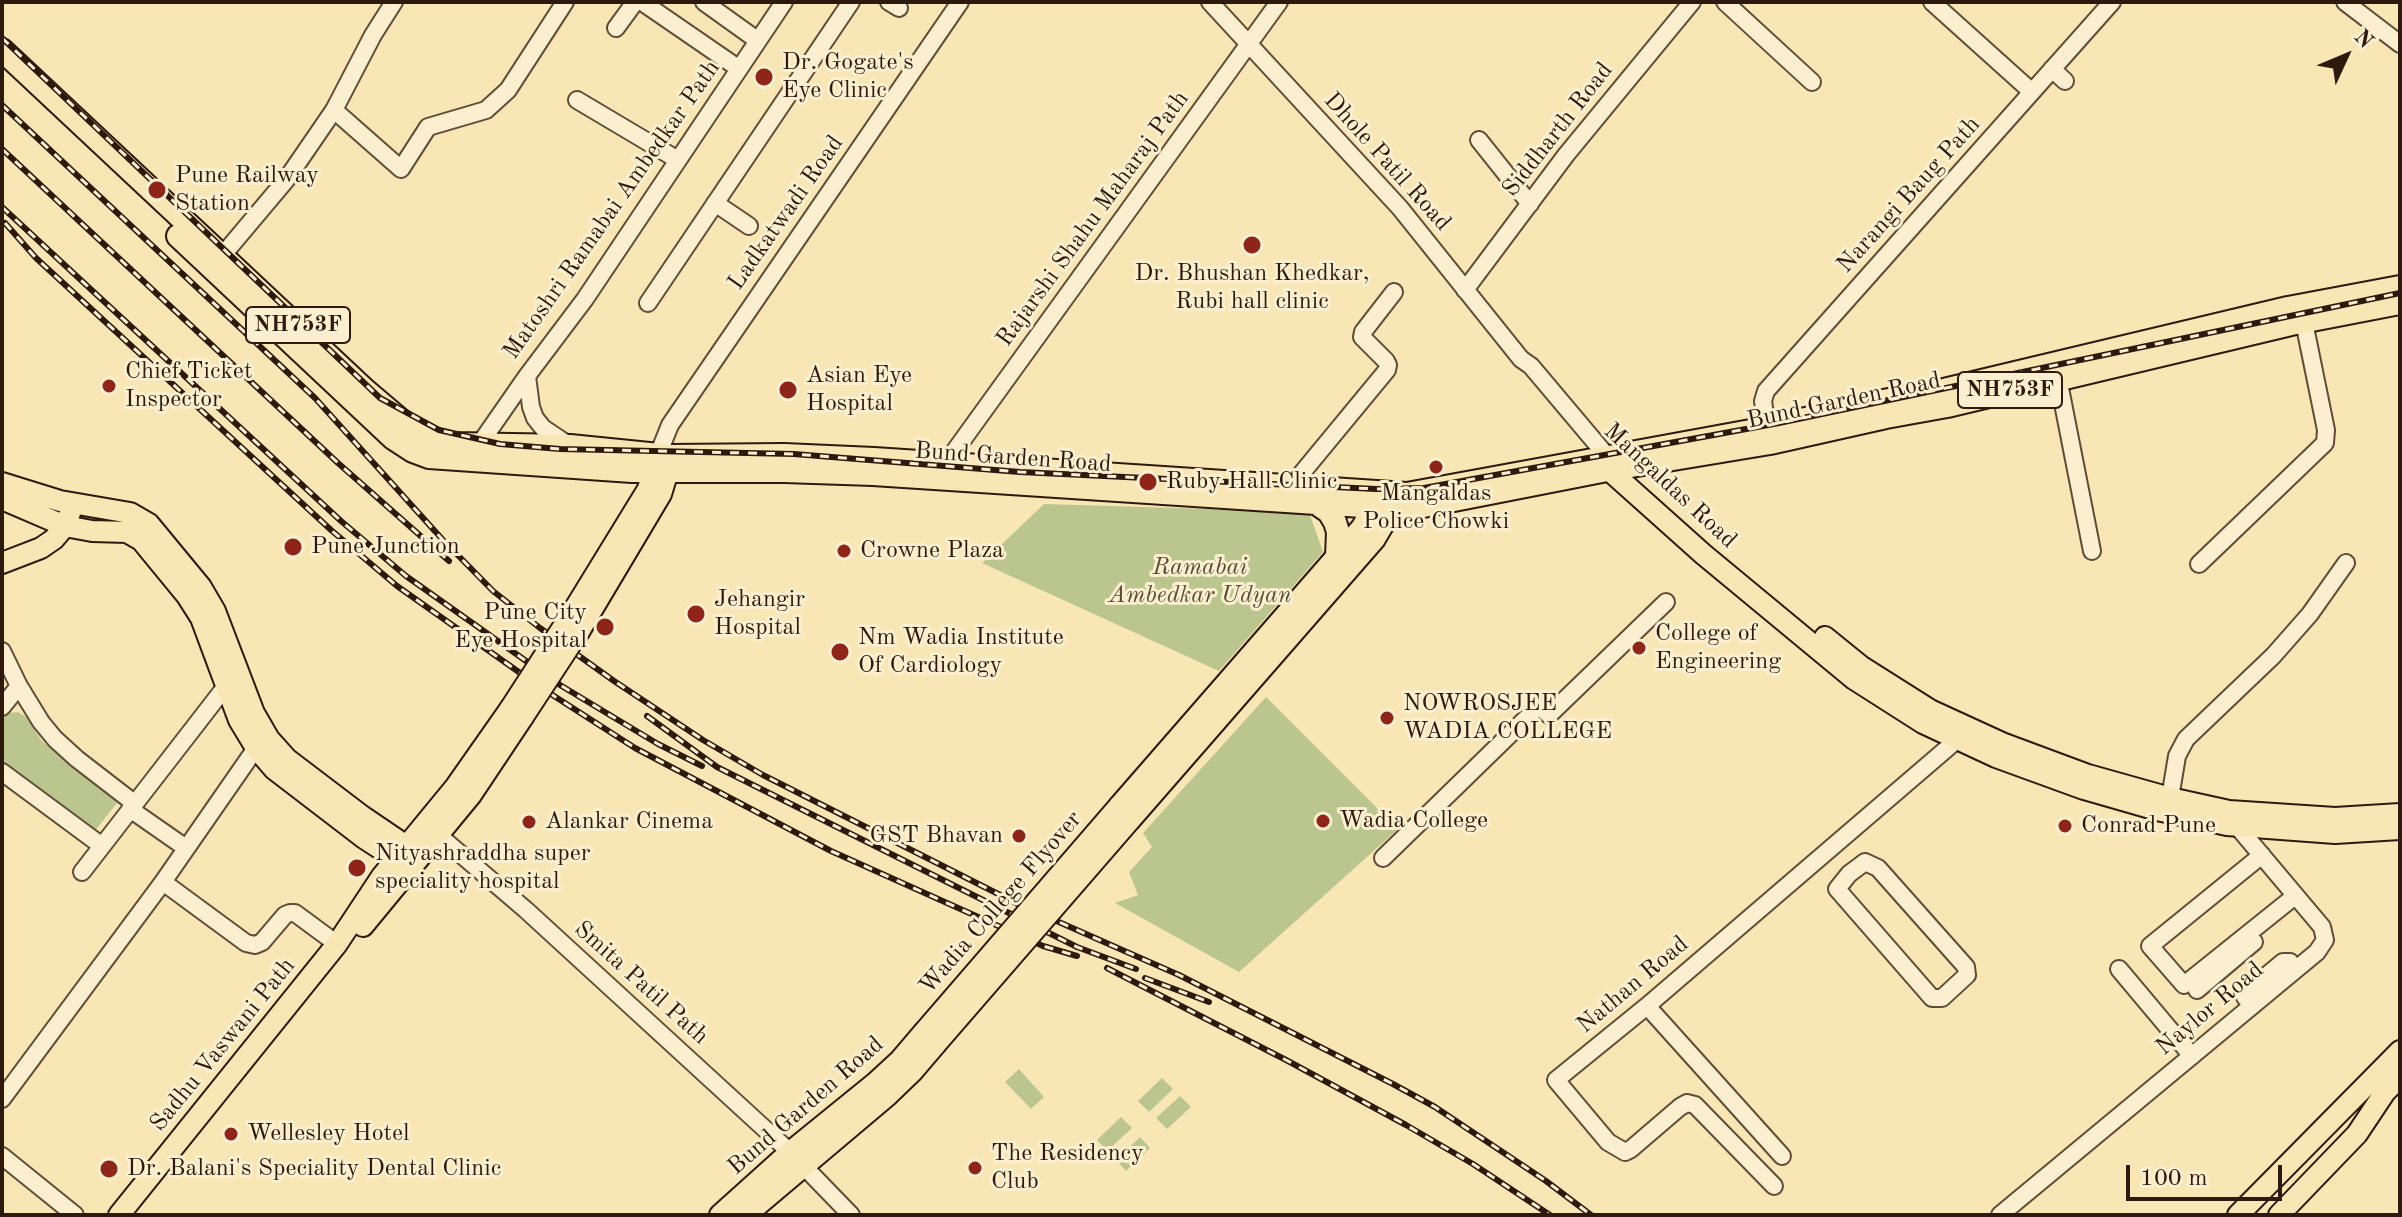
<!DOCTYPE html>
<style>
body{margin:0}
#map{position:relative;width:2402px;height:1217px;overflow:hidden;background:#f9e6b5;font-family:"Old Standard TT",serif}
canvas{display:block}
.frame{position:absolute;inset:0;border:4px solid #2d190e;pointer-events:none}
.north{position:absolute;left:2306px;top:16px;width:80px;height:80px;-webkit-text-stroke:6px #fbefcf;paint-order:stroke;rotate:46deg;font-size:22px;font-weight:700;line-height:32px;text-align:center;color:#2d190e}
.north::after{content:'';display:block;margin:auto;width:28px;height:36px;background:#2d190e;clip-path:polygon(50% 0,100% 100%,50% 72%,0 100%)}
.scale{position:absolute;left:2126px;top:1165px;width:156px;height:36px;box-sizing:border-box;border:4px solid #2d190e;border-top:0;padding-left:10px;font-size:24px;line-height:28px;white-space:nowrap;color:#2d190e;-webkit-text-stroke:6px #fbefcf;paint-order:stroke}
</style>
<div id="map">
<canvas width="2402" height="1217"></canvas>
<div class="frame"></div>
<div class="north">N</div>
<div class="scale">100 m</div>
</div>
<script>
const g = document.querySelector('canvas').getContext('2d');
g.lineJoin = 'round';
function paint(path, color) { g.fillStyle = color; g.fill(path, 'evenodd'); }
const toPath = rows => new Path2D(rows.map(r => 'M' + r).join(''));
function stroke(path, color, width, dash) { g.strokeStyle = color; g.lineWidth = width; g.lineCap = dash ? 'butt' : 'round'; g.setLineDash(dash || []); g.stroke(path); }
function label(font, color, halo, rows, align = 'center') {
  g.font = font + ' "Old Standard TT",serif'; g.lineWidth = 6; g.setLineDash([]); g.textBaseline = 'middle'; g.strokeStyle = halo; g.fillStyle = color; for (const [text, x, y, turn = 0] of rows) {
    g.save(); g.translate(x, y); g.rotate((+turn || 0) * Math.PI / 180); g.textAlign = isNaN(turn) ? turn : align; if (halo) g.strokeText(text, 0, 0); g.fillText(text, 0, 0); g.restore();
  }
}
paint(toPath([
 [1044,504,1309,512,1323,552,1219,671,982,563],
 [1266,697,1398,829,1239,972,1115,903,1138,895,1129,872,1152,847,1143,833],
 [18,712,26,717,41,740,53,750,120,799,94,832,2,761,2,719,8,713],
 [1019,1069,1044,1097,1031,1109,1005,1082],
 [1162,1078,1173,1089,1149,1112,1138,1101],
 [1180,1096,1191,1107,1167,1129,1156,1118],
 [1121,1117,1132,1128,1107,1151,1097,1140],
 [1140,1137,1150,1148,1126,1171,1116,1160]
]), '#bbc68f');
const minor = toPath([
 [642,2,738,68],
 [704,2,757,40],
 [889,2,899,8],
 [1210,2,1400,208,1521,359,1531,366,1606,455],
 [1725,2,1812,82],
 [1932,2,2032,92],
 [2345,2,2400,44],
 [616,28,635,2],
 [2052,69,2065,81],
 [577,100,678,160],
 [334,110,401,169,428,127,486,110,508,90,565,2],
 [1479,140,1530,204],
 [715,203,749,226],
 [222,256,286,180,334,110,373,35,394,2],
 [1465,290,1566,155,1692,2],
 [648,303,851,2],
 [527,376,531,407,535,418,543,428,570,446],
 [2058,378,2092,551],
 [1767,428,1763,401,1766,391,2112,2],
 [479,445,527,376,585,299,784,2],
 [658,455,670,425,960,2],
 [946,463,1279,2],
 [1291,495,1292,485,1387,370,1388,365,1386,361,1362,337,1363,332,1394,292],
 [2199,564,2325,443,2326,430,2304,322],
 [2,651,19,686,41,722,55,739,77,759,134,803],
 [2,707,19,686],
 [2,772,102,846],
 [2170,798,2177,756,2186,739,2273,656,2310,614,2346,563],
 [130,809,186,848],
 [429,827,526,910,790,1152,851,1215],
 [2262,855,2150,946,2184,985,2295,896],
 [1383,858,1539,706,1549,715,1666,602],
 [1865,862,1878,868,1966,967,1967,975,1942,998,1932,998,1837,889,1849,874,1865,862],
 [82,872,226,686],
 [163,882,246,943,255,945,262,942,285,915,290,913,295,913,337,944],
 [2119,969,2192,1056],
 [2197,990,2254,942],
 [1647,1006,1782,1156],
 [2252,1006,2245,997,2248,991,2283,962,2290,962,2295,970],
 [2,1099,163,882,256,748],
 [2,1156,75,1215],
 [1774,1186,1695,1105,1687,1103,1680,1107,1631,1149,1625,1152,1608,1142,1556,1080,1647,1006,1958,739,1962,731],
 [2000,1215,2317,952,2325,940,2322,927,2237,826,2238,821]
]);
const major = toPath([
 [1599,461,1703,554,1854,679,1923,723,1996,757,2084,789,2157,810,2227,825,2335,833,2400,829],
 [2,483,60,501,130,513,149,524,201,587,215,611,254,713,269,739,287,759,362,816,415,852],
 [2,499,65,526,92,531,127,532,141,540,187,596,201,618,239,720,256,748,274,769,364,838,407,866],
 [2,563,41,548,54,539,65,526,70,513],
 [567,621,648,489,657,457],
 [580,630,661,494,668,471,669,456],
 [1825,637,1862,667,1930,710,2002,743,2088,775,2170,798,2229,811,2335,818,2400,814],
 [1119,806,1362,527,1369,514,1368,491],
 [1131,819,1375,539,1385,522,1390,493],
 [363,926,471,795,523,717],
 [119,1215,337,944,382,876,456,786,510,709],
 [720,1215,790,1152,875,1083,900,1060,923,1033],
 [746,1215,887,1096,913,1071,936,1044],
 [2238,1215,2400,1051],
 [2279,1215,2357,1134,2385,1092,2400,1077]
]);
const highway = toPath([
 [2,50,366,391,418,435,454,444,570,446,669,456,784,455,874,459,1407,494,1767,428,1883,401,1944,390,2288,308,2400,287],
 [178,236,393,438,413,451,429,457,632,471,784,471,873,474,1408,509,1607,470,1770,443,1886,417,1947,406,2291,324,2400,303],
 [1316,503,1329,512,1335,522,1338,532,1337,556]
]);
stroke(minor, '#604c38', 20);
stroke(major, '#2d190e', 24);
stroke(highway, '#2d190e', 26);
stroke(minor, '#fbefcf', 16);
stroke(major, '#f9e6b5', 20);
stroke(highway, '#f9e6b5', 22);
const rail = toPath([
 [2,38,380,398,439,430,500,444,560,449,794,454,1020,472,1376,489,1424,488,1779,423,2400,293],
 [2,105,315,398,442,539,493,591,540,628,614,681,703,740,763,775,1018,904,1179,975,1393,1084,1435,1107,1546,1181,1591,1215],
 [2,149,338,463,449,561],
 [2,207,341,521,406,576,560,685,658,744,702,766],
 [5,223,36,258,331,530,397,586,540,687,635,748,831,851,1043,946,1077,956],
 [647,716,717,767,1077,947,1136,969],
 [1107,968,1288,1061,1406,1125,1473,1164,1550,1215],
 [1145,978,1209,1002]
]);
stroke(rail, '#2d190e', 6);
stroke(rail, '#fbefcf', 3, [9]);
const majorBridge = toPath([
 [510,709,567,621],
 [523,717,580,630],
 [923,1033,1119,806],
 [936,1044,1131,819]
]);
stroke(majorBridge, '#2d190e', 24, []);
stroke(majorBridge, '#f9e6b5', 20);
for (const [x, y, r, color] of [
 [764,77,10,"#8f2418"],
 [157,190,10,"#8f2418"],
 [1252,245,10,"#8f2418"],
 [109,386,8,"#8f2418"],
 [788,390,10,"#8f2418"],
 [1436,467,8,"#8f2418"],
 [1148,482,10,"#8f2418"],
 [293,547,10,"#8f2418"],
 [844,551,8,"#8f2418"],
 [696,614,10,"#8f2418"],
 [605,627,10,"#8f2418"],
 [1639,648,8,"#8f2418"],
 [840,652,10,"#8f2418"],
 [1387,718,8,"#8f2418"],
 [1323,821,8,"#8f2418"],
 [529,822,8,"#8f2418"],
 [2065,826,8,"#8f2418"],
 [1019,836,8,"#8f2418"],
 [357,868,10,"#8f2418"],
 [231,1134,8,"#8f2418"],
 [975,1168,8,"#8f2418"],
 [109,1169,10,"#8f2418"]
]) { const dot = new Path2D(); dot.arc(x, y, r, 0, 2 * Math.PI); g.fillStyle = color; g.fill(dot); stroke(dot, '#fbefcf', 3); }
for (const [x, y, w] of [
 [298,325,104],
 [2010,390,104]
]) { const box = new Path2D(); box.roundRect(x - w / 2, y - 18, w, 36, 6); g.fillStyle = '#fbefcf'; g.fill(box); stroke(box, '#2d190e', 2); }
label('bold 22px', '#2d190e', null, [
 ["NH753F",298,325],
 ["NH753F",2010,390]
]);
label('24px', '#2d190e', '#fbefcf', [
 ["Dr. Gogate's",782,63],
 ["Eye Clinic",782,91],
 ["Pune Railway",175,176],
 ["Station",175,204],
 ["Dr. Bhushan Khedkar,",1252,274,"center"],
 ["Rubi hall clinic",1252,302,"center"],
 ["Chief Ticket",125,372],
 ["Inspector",125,400],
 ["Asian Eye",806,376],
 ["Hospital",806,404],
 ["Ruby Hall Clinic",1166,482],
 ["Mangaldas",1436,494,"center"],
 ["Police Chowki",1436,522,"center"],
 ["Pune Junction",311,547],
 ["Crowne Plaza",860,551],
 ["Jehangir",714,600],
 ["Hospital",714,628],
 ["Pune City",587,613,"right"],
 ["Eye Hospital",587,641,"right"],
 ["College of",1655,634],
 ["Engineering",1655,662],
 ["Nm Wadia Institute",858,638],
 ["Of Cardiology",858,666],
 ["NOWROSJEE",1403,704],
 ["WADIA COLLEGE",1403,732],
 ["Wadia College",1339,821],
 ["Alankar Cinema",545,822],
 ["Conrad Pune",2081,826],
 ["GST Bhavan",1003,836,"right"],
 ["Nityashraddha super",375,854],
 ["speciality hospital",375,882],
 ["Wellesley Hotel",247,1134],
 ["The Residency",991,1154],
 ["Club",991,1182],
 ["Dr. Balani's Speciality Dental Clinic",127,1169]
], 'left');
label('24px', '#2d190e', '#fbefcf', [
 ["Siddharth Road",1558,130,-52],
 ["Dhole Patil Road",1387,162,48],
 ["Narangi Baug Path",1909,195,-48],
 ["Matoshri Ramabai Ambedkar Path",612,210,-55],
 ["Ladkatwadi Road",786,213,-55],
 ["Rajarshi Shahu Maharaj Path",1093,219,-54],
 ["Bund Garden Road",1844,401,-12],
 ["Bund Garden Road",1013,458,4],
 ["Mangaldas Road",1670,486,43],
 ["Wadia College Flyover",1001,903,-49],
 ["Smita Patil Path",641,983,42],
 ["Nathan Road",1633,985,-40],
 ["Naylor Road",2210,1009,-40],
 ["Sadhu Vaswani Path",223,1045,-51],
 ["Bund Garden Road",806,1106,-41]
]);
label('italic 24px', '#584d35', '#fbefcf', [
 ["Ramabai",1200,568],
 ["Ambedkar Udyan",1200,596]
]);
</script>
